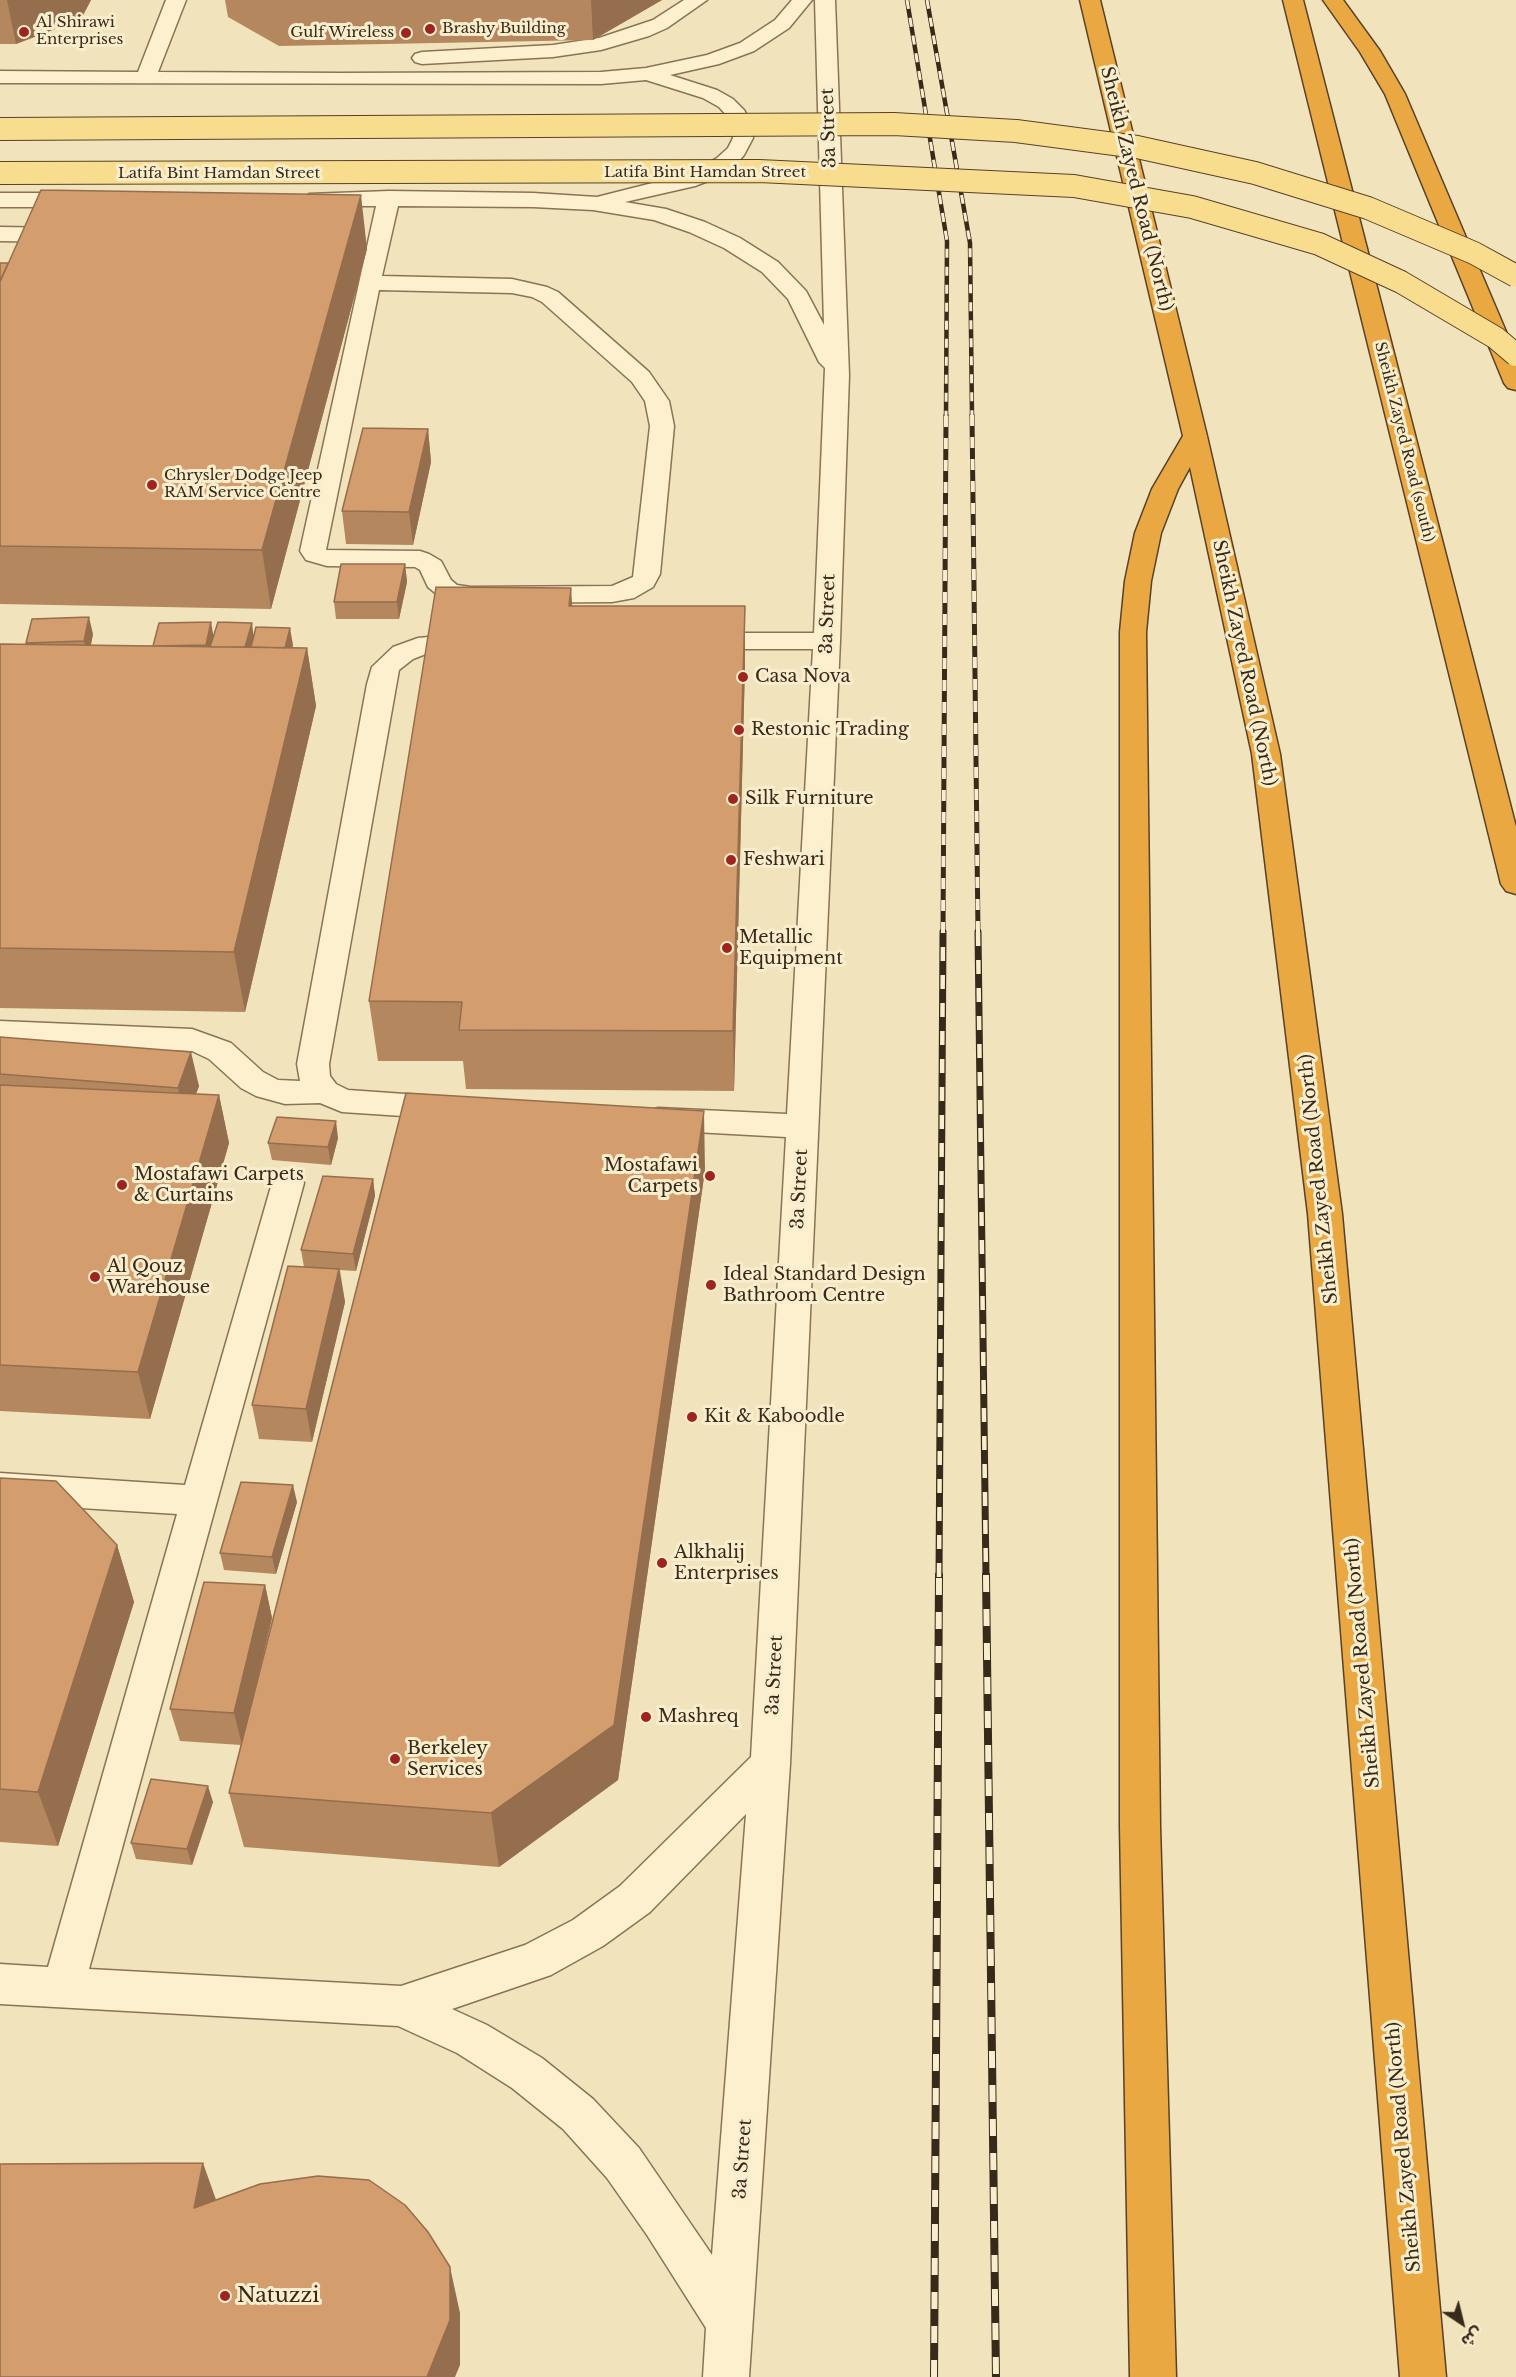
<!DOCTYPE html>
<meta charset="utf-8">
<style>
body{margin:0}
#map{position:relative;width:1516px;height:2377px;overflow:hidden;background:#f1e4bc;font-family:"Libre Baskerville","Noto Sans Arabic",serif}
canvas{display:block}
.north{position:absolute;left:1432px;top:2293px;width:60px;height:60px;-webkit-text-stroke:4px #f8edcc;paint-order:stroke;rotate:145deg;font-size:16px;font-weight:700;line-height:24px;text-align:center;color:#382a1a}
.north::after{content:'';display:block;margin:auto;width:21px;height:27px;background:#382a1a;clip-path:polygon(50% 0,100% 100%,50% 72%,0 100%)}
</style>
<div id="map">
<canvas width="1516" height="2377"></canvas>
<div class="north">ش</div>
</div>
<script>
const g = document.querySelector('canvas').getContext('2d');
g.lineJoin = 'round';
const toPath = rows => new Path2D(rows.map(r => 'M' + r).join(''));
function stroke(path, color, width, dash) { g.strokeStyle = color; g.lineWidth = width; g.lineCap = dash ? 'butt' : 'round'; g.setLineDash(dash || []); g.stroke(path); }
function paint(path, color) { g.fillStyle = color; g.fill(path, 'evenodd'); }
function label(font, color, halo, rows, align = 'center') {
  g.font = font + ' "Libre Baskerville",serif'; g.lineWidth = 6; g.setLineDash([]); g.textBaseline = 'middle'; g.strokeStyle = halo; g.fillStyle = color; for (const [text, x, y, turn = 0] of rows) {
    g.save(); g.translate(x, y); g.rotate((+turn || 0) * Math.PI / 180); g.textAlign = isNaN(turn) ? turn : align; if (halo) g.strokeText(text, 0, 0); g.fillText(text, 0, 0); g.restore();
  }
}
const minor = toPath([
 [166,0,186,0,158,72,341,73,601,72,646,68,707,55,740,43,775,20,792,0,812,0,789,28,754,51,719,64,670,75,717,90,733,99,744,110,753,126,753,138,744,155,733,168,716,178,695,186,625,202,666,209,705,222,740,238,778,262,806,291,824,325,815,0,835,0,849,375,840,641,790,1764,749,2377,703,2377,706,2328,647,2235,607,2178,563,2129,512,2088,457,2053,398,2026,0,2004,0,1964,48,1967,177,1514,0,1503,0,1473,185,1485,272,1183,276,1174,288,1171,300,1174,304,1183,89,1969,401,1986,525,1945,573,1920,620,1886,751,1757,786,1137,658,1130,647,1127,642,1119,647,1111,658,1108,787,1114,813,649,699,649,690,647,686,641,690,635,699,633,814,633,825,368,819,362,788,299,762,272,724,248,689,232,654,220,593,210,533,207,398,206,382,276,512,279,547,287,558,292,649,372,669,401,674,426,660,574,653,587,634,598,612,602,471,603,440,597,428,587,420,570,415,567,327,566,306,560,300,551,376,206,317,206,309,204,306,199,309,194,389,191,533,193,597,197,680,176,700,168,717,158,728,148,733,138,733,126,728,117,719,107,703,98,646,80,601,84,0,83,0,71,138,72,166,0],
 [379,290,512,293,532,297,542,302,632,382,645,401,650,426,633,577,612,586,471,587,457,585,451,580,441,561,429,554,420,551,326,550,379,290],
 [746,1814,712,2255,639,2148,593,2099,542,2058,487,2025,452,2009,551,1975,603,1946,650,1912,746,1814],
 [684,0,707,0,667,28,649,36,601,50,553,57,422,64,415,62,412,58,415,54,422,52,553,45,599,38,653,20,684,0],
 [0,193,82,193,90,195,93,200,90,205,82,207,0,207,0,193],
 [0,227,66,228,74,230,77,235,74,240,66,242,0,241,0,227],
 [471,633,480,635,484,641,480,647,431,652,413,659,399,670,329,1064,330,1076,336,1084,348,1090,448,1097,459,1100,464,1108,459,1116,448,1119,342,1112,320,1103,285,1104,256,1096,241,1088,209,1059,192,1051,0,1043,0,1021,192,1029,231,1043,263,1072,278,1080,300,1081,297,1064,367,684,372,667,393,647,418,638,471,633]
]);
const highway = toPath([
 [1080,0,1100,0,1207,436,1280,754,1342,1214,1446,2377,1400,2377,1308,1214,1252,754,1190,467,1178,489,1161,533,1151,581,1146,632,1160,1826,1176,2377,1130,2377,1120,1826,1120,632,1125,581,1135,533,1152,489,1183,436,1080,0],
 [1283,0,1303,0,1516,827,1516,894,1506,891,1501,884,1283,0],
 [1323,0,1343,0,1380,51,1405,94,1516,355,1516,390,1508,388,1504,383,1385,94,1360,52,1323,0]
]);
stroke(minor, '#8a7354', 3);
stroke(highway, '#574129', 3);
paint(minor, '#fcf0cf');
paint(highway, '#eaa843');
const railFar3 = toPath([
 [907,0,947,241,946,416],
 [927,0,970,243,972,416]
]);
const railFar2 = toPath([
 [972,415,978,933],
 [943,933,946,415]
]);
const railFar1 = toPath([
 [978,932,986,1577],
 [939,1577,943,932]
]);
const rail = toPath([
 [986,1575,996,2377],
 [934,2377,939,1575]
]);
stroke(railFar3, '#382a1a', 4.5);
stroke(railFar2, '#382a1a', 5);
stroke(railFar1, '#382a1a', 7);
stroke(rail, '#382a1a', 8);
stroke(railFar3, '#f8edcc', 3, [9]);
stroke(railFar2, '#f8edcc', 4, [11]);
stroke(railFar1, '#f8edcc', 4.5, [14]);
stroke(rail, '#f8edcc', 6, [17]);
const majorBridge = toPath([
 [0,129,894,124,1016,131,1137,147,1255,173,1368,208,1474,253,1516,276],
 [0,173,759,171,1074,186,1192,207,1319,244,1401,282,1496,338,1516,355]
]);
stroke(majorBridge, '#574129', 24, []);
stroke(majorBridge, '#f9dd8f', 22);
paint(toPath([
 [0,0,91,0,81,19,16,44,0,44],
 [225,0,662,0,593,40,279,46,228,17],
 [367,249,271,609,0,604,0,263],
 [428,429,431,462,413,545,346,544,342,511],
 [405,564,407,582,399,619,336,619,334,602],
 [572,606,745,665,734,1091,466,1089,463,1061,378,1061,369,1001],
 [93,634,91,645,153,646,213,637,254,636,293,645,292,648,307,648,316,706,245,1012,0,1008,0,644,26,644,26,643],
 [0,1037,199,1086,196,1094,219,1095,229,1143,150,1419,0,1411],
 [338,1138,331,1165,272,1160,268,1143],
 [705,1170,618,1780,499,1867,244,1847,229,1793,241,1745,180,1741,170,1709,265,1585,272,1618,254,1693],
 [373,1179,375,1196,356,1271,340,1270,345,1302,312,1442,259,1439,252,1405,304,1267,301,1250],
 [0,1478,117,1545,134,1602,58,1846,0,1842],
 [297,1502,276,1574,224,1570,220,1553],
 [213,1802,192,1865,136,1859,131,1843]
]), '#b5875f');
paint(toPath([
 [7,0,91,0,81,19,16,44],
 [591,0,662,0,593,40],
 [361,195,367,249,271,609,262,550],
 [428,429,431,462,413,545,409,512],
 [405,564,407,582,399,619,397,602],
 [571,588,575,646,569,606],
 [745,606,745,665,734,1091,733,1031],
 [89,617,93,634,88,658,84,641],
 [211,622,214,639,209,663,206,645],
 [252,623,254,640,251,651,242,655],
 [290,628,293,645,286,669,284,652],
 [307,648,316,706,245,1012,234,952],
 [191,1052,199,1086,185,1122,178,1088],
 [219,1095,229,1143,150,1419,138,1372],
 [704,1111,705,1170,618,1780,499,1867,491,1813],
 [336,1121,338,1138,331,1165,328,1147],
 [373,1179,375,1196,356,1271,353,1254],
 [339,1269,345,1302,312,1442,306,1409],
 [293,1485,297,1502,276,1574,272,1557],
 [117,1545,134,1602,58,1846,38,1792],
 [265,1585,272,1618,242,1745,234,1713],
 [208,1786,213,1802,192,1865,187,1849],
 [203,2163,220,2211,194,2208],
 [450,2267,460,2313,460,2365,455,2377,427,2377]
]), '#946e4d');
const building = toPath([
 [41,190,361,195,262,550,0,546,0,282,41,190],
 [0,263,8,263,0,281,0,263],
 [363,428,428,429,409,512,342,511,363,428],
 [341,564,405,564,397,602,334,602,341,564],
 [436,587,571,588,569,606,745,606,733,1031,459,1030,462,1002,369,1001,436,587],
 [89,617,84,641,26,643,32,619,89,617],
 [211,622,206,645,153,646,159,623,211,622],
 [218,622,252,623,245,647,210,647,218,622],
 [256,627,290,628,285,648,251,647,256,627],
 [0,644,307,648,234,952,0,948,0,644],
 [0,1037,191,1052,178,1088,0,1074,0,1037],
 [0,1085,219,1095,138,1372,0,1365,0,1085],
 [406,1093,704,1111,614,1725,491,1813,229,1793,406,1093],
 [277,1117,336,1121,328,1147,268,1143,277,1117],
 [323,1176,373,1179,353,1254,301,1250,323,1176],
 [288,1266,339,1269,306,1409,252,1405,288,1266],
 [0,1478,56,1481,117,1545,38,1792,0,1789,0,1478],
 [241,1482,293,1485,272,1557,220,1553,241,1482],
 [204,1582,265,1585,234,1713,170,1709,204,1582],
 [151,1779,208,1786,187,1849,131,1843,151,1779],
 [203,2163,194,2208,260,2184,318,2176,369,2180,405,2205,428,2232,450,2267,450,2320,427,2377,0,2377,0,2164,203,2163]
]);
paint(building, '#d39d6e');
stroke(building, '#946e4d', 1.5);
for (const [x, y, r, color] of [
 [430,29,6,"#9e241f"],
 [24,32,6,"#9e241f"],
 [406,33,6,"#9e241f"],
 [152,485,6,"#9e241f"],
 [743,677,6,"#9e241f"],
 [739,730,6,"#9e241f"],
 [733,799,6,"#9e241f"],
 [731,860,6,"#9e241f"],
 [727,948,6,"#9e241f"],
 [710,1176,6,"#9e241f"],
 [122,1185,6,"#9e241f"],
 [95,1277,6,"#9e241f"],
 [711,1285,6,"#9e241f"],
 [692,1417,6,"#9e241f"],
 [662,1563,6,"#9e241f"],
 [646,1717,6,"#9e241f"],
 [395,1759,6,"#9e241f"],
 [225,2296,6,"#9e241f"]
]) { const dot = new Path2D(); dot.arc(x, y, r, 0, 2 * Math.PI); g.fillStyle = color; g.fill(dot); stroke(dot, '#f8edcc', 2); }
label('15px', '#382a1a', '#f8edcc', [
 ["Al Shirawi",36,23],
 ["Enterprises",36,40],
 ["Brashy Building",442,29],
 ["Gulf Wireless",394,33,"right"],
 ["Chrysler Dodge Jeep",164,476],
 ["RAM Service Centre",164,493]
], 'left');
label('15px', '#382a1a', '#f8edcc', [
 ["Latifa Bint Hamdan Street",705,173],
 ["Latifa Bint Hamdan Street",219,174],
 ["Sheikh Zayed Road (south)",1404,442,76]
]);
label('18px', '#382a1a', '#f8edcc', [
 ["3a Street",829,128,-92],
 ["Sheikh Zayed Road (North)",1136,189,76],
 ["3a Street",828,614,-88],
 ["Sheikh Zayed Road (North)",1244,663,78],
 ["Sheikh Zayed Road (North)",1319,1179,-96],
 ["3a Street",800,1189,-87],
 ["Sheikh Zayed Road (North)",1363,1663,-95],
 ["3a Street",775,1675,-87],
 ["Sheikh Zayed Road (North)",1404,2147,-95],
 ["3a Street",743,2159,-86]
]);
label('18px', '#382a1a', '#f8edcc', [
 ["Casa Nova",755,677],
 ["Restonic Trading",751,730],
 ["Silk Furniture",745,799],
 ["Feshwari",743,860],
 ["Metallic",739,938],
 ["Equipment",739,959],
 ["Mostafawi",698,1166,"right"],
 ["Carpets",698,1187,"right"],
 ["Mostafawi Carpets",134,1175],
 ["& Curtains",134,1196],
 ["Al Qouz",107,1267],
 ["Warehouse",107,1288],
 ["Ideal Standard Design",723,1275],
 ["Bathroom Centre",723,1296],
 ["Kit & Kaboodle",704,1417],
 ["Alkhalij",674,1553],
 ["Enterprises",674,1574],
 ["Mashreq",658,1717],
 ["Berkeley",407,1749],
 ["Services",407,1770]
], 'left');
label('21px', '#382a1a', '#f8edcc', [
 ["Natuzzi",237,2296]
], 'left');
</script>
